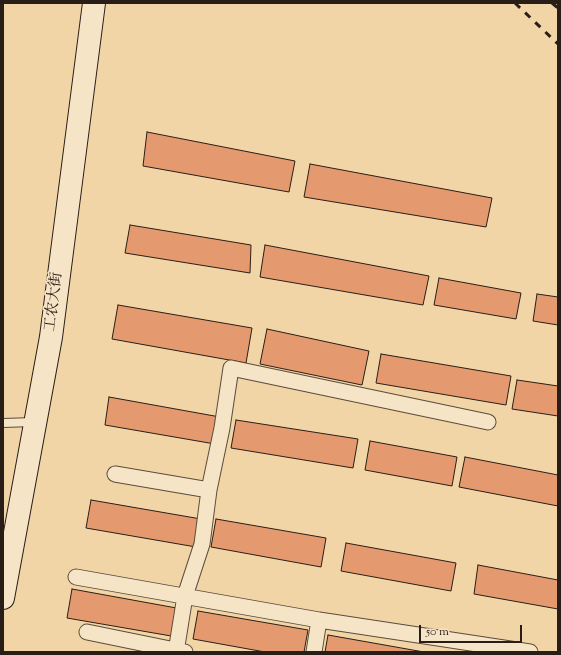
<!DOCTYPE html>
<meta charset="utf-8">
<style>
body{margin:0}
#map{position:relative;width:561px;height:655px;overflow:hidden;background:#f1d5a7;font-family:"Sorts Mill Goudy",serif}
canvas{display:block}
.frame{position:absolute;inset:0;border:4px solid #291e17;pointer-events:none}
.scale{position:absolute;left:419px;top:625px;width:103px;height:18px;box-sizing:border-box;border:2px solid #291e17;border-top:0;padding-left:5px;font-size:12px;line-height:14px;white-space:nowrap;color:#291e17;-webkit-text-stroke:3px #f6e4c6;paint-order:stroke}
</style>
<div id="map">
<canvas width="561" height="655"></canvas>
<div class="frame"></div>
<div class="scale">50 m</div>
</div>
<script>
const g = document.querySelector('canvas').getContext('2d');
g.lineJoin = 'round';
function paint(path, color) { g.fillStyle = color; g.fill(path, 'evenodd'); }
const toPath = rows => new Path2D(rows.map(r => 'M' + r).join(''));
function stroke(path, color, width, dash) { g.strokeStyle = color; g.lineWidth = width; g.lineCap = dash ? 'butt' : 'round'; g.setLineDash(dash || []); g.stroke(path); }
function label(font, color, halo, rows, align = 'center') {
  g.font = font + ' "Sorts Mill Goudy","Noto Serif SC",serif'; g.lineWidth = 3.5; g.setLineDash([]); g.textBaseline = 'middle'; g.strokeStyle = halo; g.fillStyle = color; for (const [text, x, y, turn = 0] of rows) {
    g.save(); g.translate(x, y); g.rotate((+turn || 0) * Math.PI / 180); g.textAlign = isNaN(turn) ? turn : align; if (halo) g.strokeText(text, 0, 0); g.fillText(text, 0, 0); g.restore();
  }
}
const building = toPath([
 [147,132,295,161,289,192,143,166,147,132],
 [310,164,492,198,486,227,304,197,310,164],
 [130,225,251,245,250,273,125,253,130,225],
 [265,245,429,276,423,305,260,277,265,245],
 [439,278,521,293,516,319,434,305,439,278],
 [537,294,558,297,558,325,533,321,537,294],
 [118,305,252,328,246,363,112,339,118,305],
 [267,329,369,351,362,385,260,364,267,329],
 [381,354,511,376,506,405,376,383,381,354],
 [517,380,558,386,558,416,512,409,517,380],
 [109,397,220,417,215,444,105,425,109,397],
 [236,420,358,439,353,468,231,448,236,420],
 [370,441,457,457,452,486,365,470,370,441],
 [465,457,558,475,558,506,459,487,465,457],
 [91,500,201,519,196,547,86,528,91,500],
 [216,519,326,538,321,567,211,547,216,519],
 [346,543,456,563,451,591,341,571,346,543],
 [478,565,558,580,558,609,474,594,478,565],
 [72,589,182,609,177,637,67,618,72,589],
 [198,611,308,630,304,652,265,652,193,639,198,611],
 [328,635,424,652,325,652,328,635]
]);
paint(building, '#e49a6e');
stroke(building, '#291e17', 1);
const lane = toPath([
 [3,423,34,422]
]);
const street = toPath([
 [115,474,209,490],
 [76,577,319,620,314,652],
 [319,620,530,652],
 [87,632,185,652],
 [176,652,185,596,202,544,209,490,222,428,231,368,488,422]
]);
const secondary = toPath([
 [3,598,51,337,94,3]
]);
stroke(lane, '#5b4c3b', 10);
stroke(street, '#5b4c3b', 17);
stroke(secondary, '#291e17', 24);
stroke(lane, '#f6e4c6', 8);
stroke(street, '#f6e4c6', 15);
stroke(secondary, '#f6e4c6', 22);
stroke(toPath([
 [515,3,558,44],
 [552,3,558,8]
]), '#291e17', 3, [7, 7]);
label('15px', '#291e17', '#f6e4c6', [
 ["工农大街",55,302,-83]
]);
</script>
